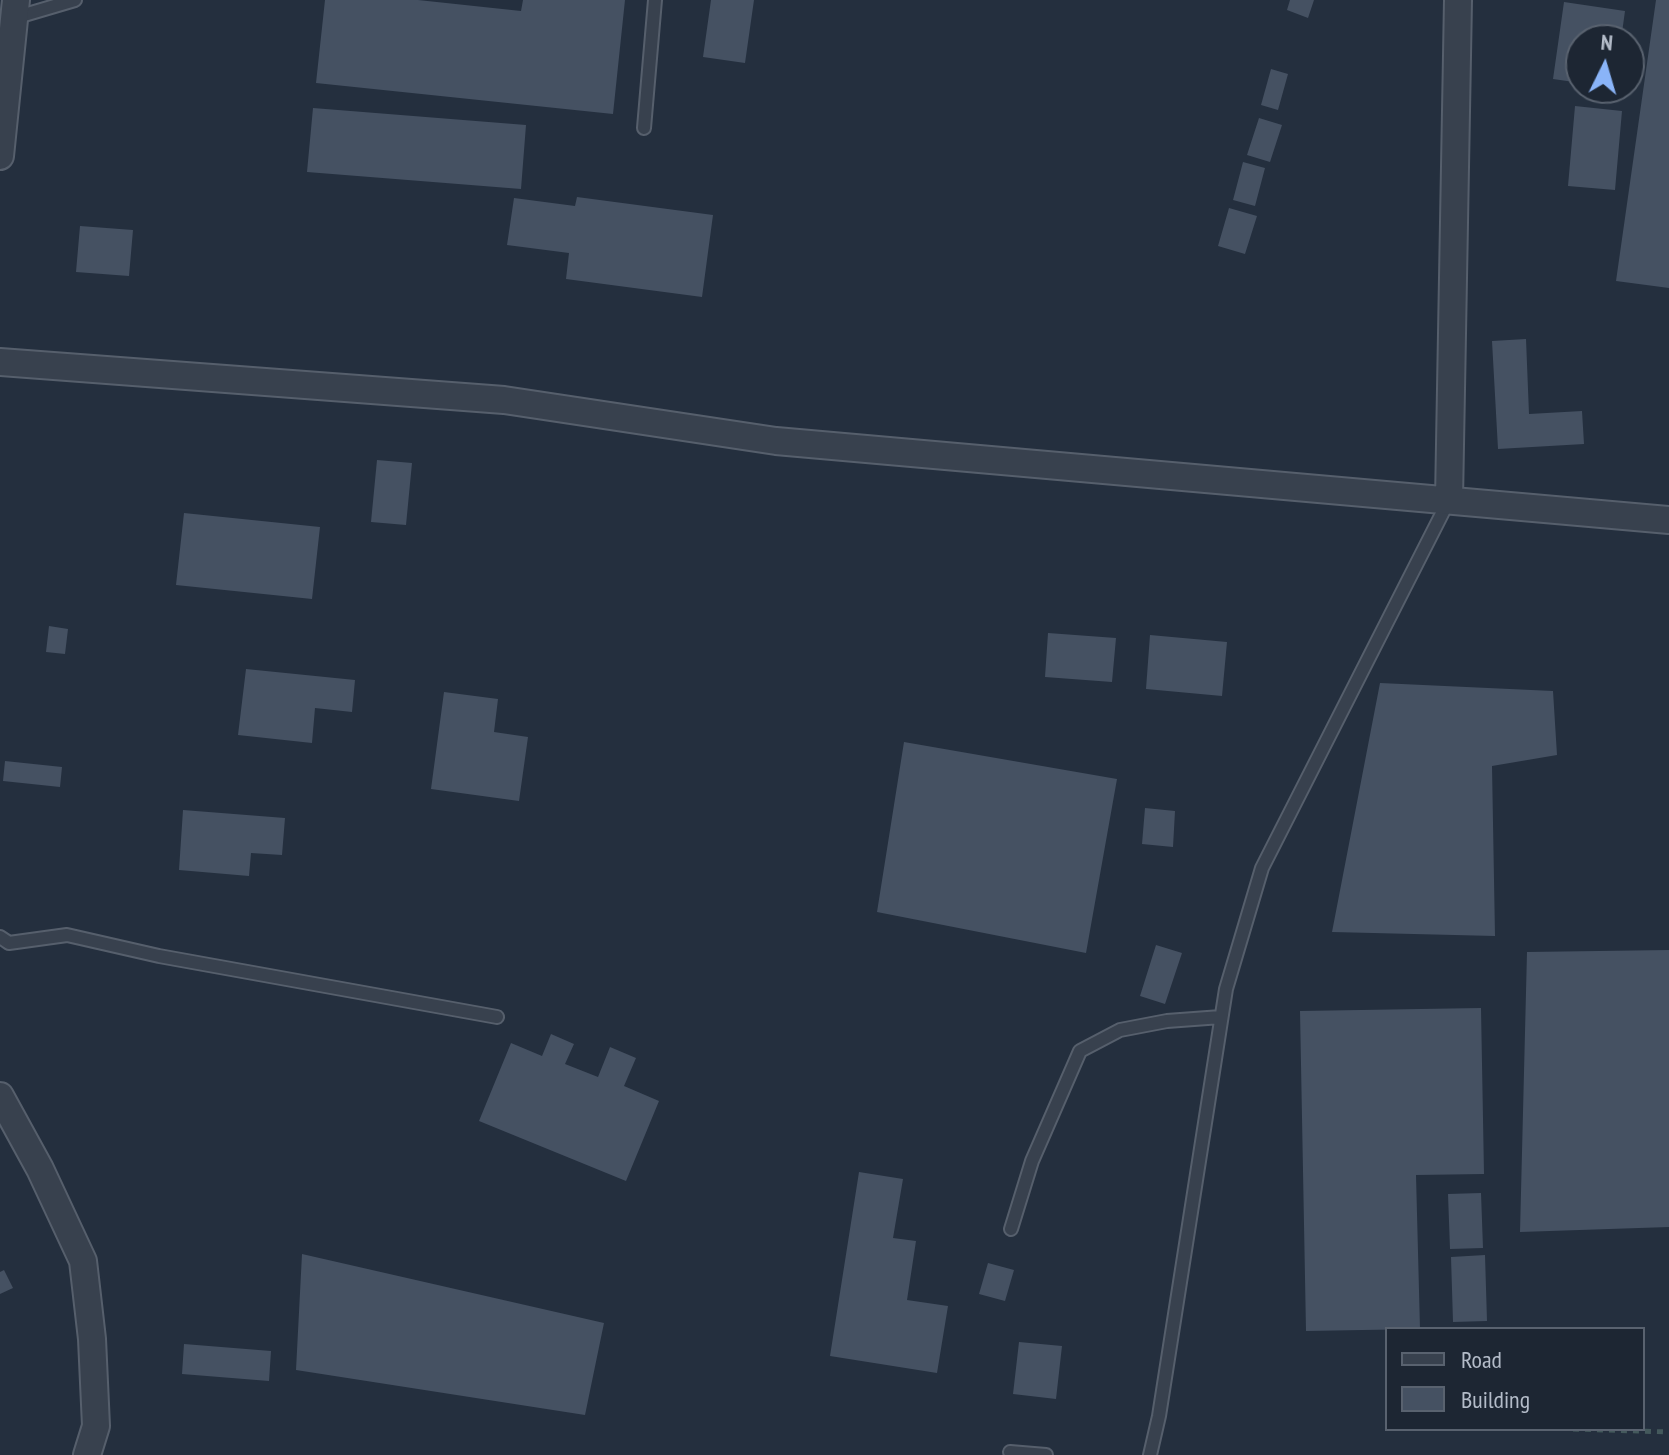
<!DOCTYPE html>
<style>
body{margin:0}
#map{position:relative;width:1669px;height:1455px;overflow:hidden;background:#242f3e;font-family:"PT Sans Narrow",sans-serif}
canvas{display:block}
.legend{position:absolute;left:1385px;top:1327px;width:260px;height:104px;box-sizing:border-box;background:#1d2633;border:2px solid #59626f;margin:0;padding:10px 14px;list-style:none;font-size:24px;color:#b4bcc9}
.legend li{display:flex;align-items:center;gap:16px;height:40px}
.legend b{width:40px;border:2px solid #59626f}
.north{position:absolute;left:1565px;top:24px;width:80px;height:80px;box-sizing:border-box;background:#1d2633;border:2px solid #59626f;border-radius:50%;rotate:5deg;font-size:22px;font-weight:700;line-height:32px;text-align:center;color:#b4bcc9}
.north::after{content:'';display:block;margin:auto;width:28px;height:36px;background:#8ab4f8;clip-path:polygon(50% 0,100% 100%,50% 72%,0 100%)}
</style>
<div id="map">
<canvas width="1669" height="1455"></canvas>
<ul class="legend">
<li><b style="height:10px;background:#38414e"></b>Road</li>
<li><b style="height:22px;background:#455162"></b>Building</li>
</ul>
<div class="north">N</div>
</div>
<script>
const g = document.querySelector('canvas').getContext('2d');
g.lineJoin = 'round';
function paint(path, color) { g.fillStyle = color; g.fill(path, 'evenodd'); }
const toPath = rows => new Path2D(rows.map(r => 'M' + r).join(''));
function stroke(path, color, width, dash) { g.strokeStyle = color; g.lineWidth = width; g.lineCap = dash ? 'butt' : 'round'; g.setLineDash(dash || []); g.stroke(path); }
paint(toPath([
 [325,0,418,0,521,11,523,0,625,0,613,114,316,83],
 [711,0,754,0,745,63,703,57],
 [1290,0,1314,0,1308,18,1287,10],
 [1656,0,1669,0,1669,288,1616,281],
 [1564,2,1625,11,1621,40,1581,40,1581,83,1553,79],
 [1271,69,1288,74,1278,110,1261,105],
 [1575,106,1622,111,1615,190,1568,186],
 [313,108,526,125,521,189,307,172],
 [1259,118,1282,125,1270,162,1247,155],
 [1243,162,1265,168,1255,206,1233,200],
 [577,197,713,215,702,297,566,279,569,253,507,245,514,198,575,206],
 [1229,208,1257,216,1245,254,1218,246],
 [80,226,133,230,129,276,76,272],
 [1526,339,1529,414,1582,411,1584,444,1498,449,1492,341],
 [377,460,412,463,406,525,371,522],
 [184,513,320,527,312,599,176,585],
 [49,626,68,629,65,654,46,652],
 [1048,633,1116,638,1112,682,1045,677],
 [1150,635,1227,642,1222,696,1146,689],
 [246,669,355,680,352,712,315,708,312,743,238,735],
 [1380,683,1553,691,1557,755,1492,766,1495,936,1332,932],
 [444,692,498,699,494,732,528,737,519,801,431,789],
 [904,742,1117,779,1086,953,877,912],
 [5,761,62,767,60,787,3,781],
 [1145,808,1175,811,1173,847,1142,844],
 [183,810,285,818,282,855,251,853,249,876,179,870],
 [1156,945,1182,953,1165,1004,1140,996],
 [1669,950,1669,1227,1520,1232,1527,952],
 [1481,1008,1484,1174,1416,1175,1420,1329,1306,1331,1300,1011],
 [551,1034,574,1044,565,1064,598,1077,610,1047,636,1058,624,1086,659,1101,626,1181,479,1121,511,1043,542,1056],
 [859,1172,903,1179,893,1238,916,1241,907,1300,948,1306,937,1373,830,1356],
 [1481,1193,1483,1248,1450,1249,1448,1194],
 [302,1254,604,1323,585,1415,296,1370],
 [1485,1255,1487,1321,1453,1322,1451,1257],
 [988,1263,1014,1270,1005,1301,979,1294],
 [4,1270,13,1288,0,1294,0,1272],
 [1019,1342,1062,1346,1056,1399,1013,1394],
 [184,1344,271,1351,269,1381,182,1374]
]), '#455162');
const service = toPath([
 [14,18,75,0],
 [644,128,655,0],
 [0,937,9,943,67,935,159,956,497,1017],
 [1011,1229,1032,1161,1080,1051,1120,1030,1167,1021,1221,1017],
 [1010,1452,1046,1455],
 [1150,1455,1159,1416,1226,989,1262,868,1449,500]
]);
const minor = toPath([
 [0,156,16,0],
 [0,362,504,400,776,441,1669,520],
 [1449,500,1458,0],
 [0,1096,40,1169,83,1261,92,1339,96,1426,87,1455]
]);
stroke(service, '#565f6c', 16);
stroke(minor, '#565f6c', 30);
stroke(toPath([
 [1573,1429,1669,1432]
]), '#44595c', 5, [6, 6]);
stroke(service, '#38414e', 12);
stroke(minor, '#38414e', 26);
</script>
